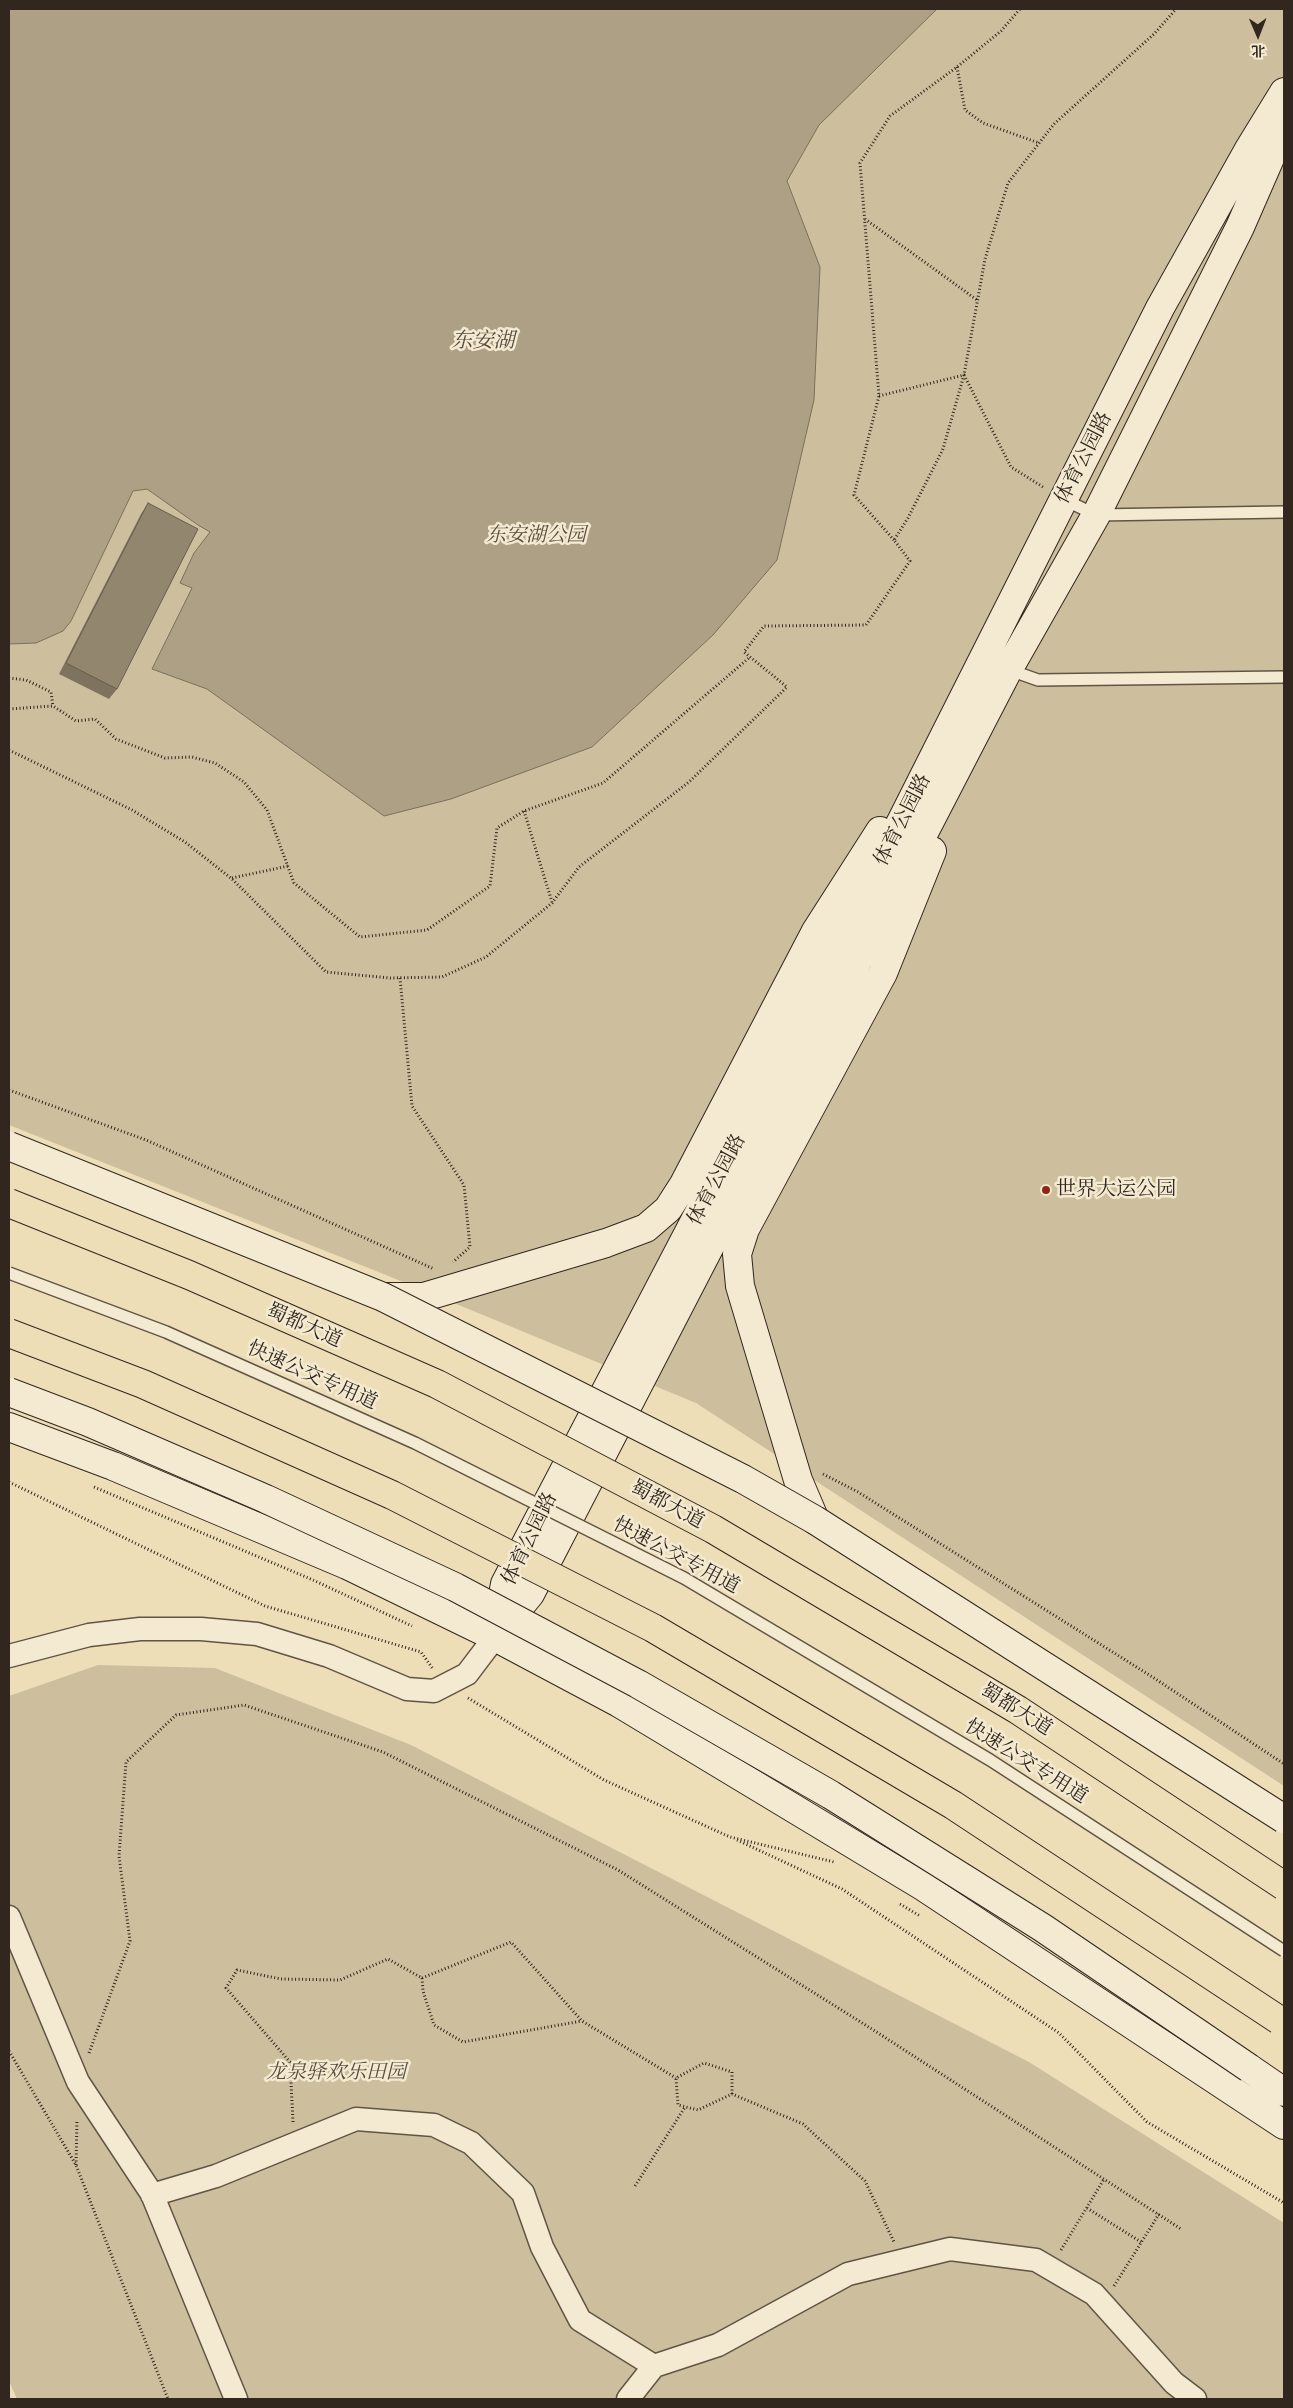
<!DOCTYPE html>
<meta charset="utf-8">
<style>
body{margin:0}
#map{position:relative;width:1293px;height:2408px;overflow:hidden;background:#eddeb8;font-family:"Old Standard TT","Noto Serif SC",serif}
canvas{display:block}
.frame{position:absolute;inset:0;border:10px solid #31271f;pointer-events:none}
.north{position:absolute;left:1233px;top:10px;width:50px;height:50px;-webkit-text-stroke:4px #f3ead1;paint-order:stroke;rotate:179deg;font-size:14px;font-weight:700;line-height:20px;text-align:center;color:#31271f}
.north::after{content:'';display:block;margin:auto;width:18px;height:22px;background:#31271f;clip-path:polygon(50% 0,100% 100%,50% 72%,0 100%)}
</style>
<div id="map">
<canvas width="1293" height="2408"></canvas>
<div class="frame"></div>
<div class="north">北</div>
</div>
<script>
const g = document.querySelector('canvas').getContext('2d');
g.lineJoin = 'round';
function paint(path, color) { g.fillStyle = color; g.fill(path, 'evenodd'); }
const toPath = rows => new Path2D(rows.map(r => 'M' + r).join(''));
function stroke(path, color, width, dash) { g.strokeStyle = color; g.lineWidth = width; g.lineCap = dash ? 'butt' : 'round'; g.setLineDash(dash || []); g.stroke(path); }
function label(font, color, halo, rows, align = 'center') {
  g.font = font + ' "Old Standard TT","Noto Serif SC",serif'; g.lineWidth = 5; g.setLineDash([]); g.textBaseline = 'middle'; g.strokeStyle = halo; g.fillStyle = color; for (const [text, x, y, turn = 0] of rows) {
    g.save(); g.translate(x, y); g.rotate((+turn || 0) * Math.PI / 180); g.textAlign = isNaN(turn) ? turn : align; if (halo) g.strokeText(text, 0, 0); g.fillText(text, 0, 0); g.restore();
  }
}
paint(toPath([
 [9,9,1284,9,1284,1786,696,1403,386,1275,9,1125],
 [98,1665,215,1668,411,1745,1029,2062,1284,2223,1284,2399,17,2399,9,2381,9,1696]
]), '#cdbf9e');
const water = toPath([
 [9,9,937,9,819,125,787,181,820,267,814,400,777,560,713,635,592,747,451,799,384,816,207,689,152,669,192,588,180,583,194,553,210,532,198,525,147,489,133,491,71,621,63,631,36,643,9,644,9,9]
]);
paint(water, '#ada084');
stroke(water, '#7b705c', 1);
const lane = toPath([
 [1063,499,1096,515,1284,512],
 [1007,669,1038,680,1284,677]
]);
const street = toPath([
 [9,1656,89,1635,140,1629,201,1629,257,1634,329,1656,407,1689,434,1691,467,1674,495,1637],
 [9,1917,78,2082,152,2194,236,2399],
 [152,2195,216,2176,356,2119,434,2125,471,2143,523,2193,542,2247,580,2320,654,2366],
 [628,2399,654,2366,718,2345,848,2274,950,2249,1036,2260,1094,2294,1174,2383,1195,2399]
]);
const secondary = toPath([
 [383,1297,424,1297,606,1243,646,1228,668,1209,684,1184,816,931,880,831],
 [9,1427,113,1466,347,1565,495,1637,619,1703,924,1887,1284,2125],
 [815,1520,798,1480,740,1286,737,1254,745,1229,883,973,932,851],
 [497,1634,530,1594,1008,670,1096,515,1240,227,1284,126],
 [495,1637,505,1584,839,945,1160,308,1249,149,1284,92],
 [1249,2068,1284,2092]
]);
stroke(lane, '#605545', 14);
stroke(street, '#605545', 25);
stroke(secondary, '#31271f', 30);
stroke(toPath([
 [957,67,965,110,983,123,1039,143],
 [865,219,977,300],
 [879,396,964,375,1011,467,1043,487],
 [894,540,854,495,879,396,860,163,890,116,957,67,1001,31,1020,9],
 [9,678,26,680,51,692,53,706],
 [9,709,53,706,76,721,95,719,116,739,165,758,192,757,215,763,244,782,267,810,294,883,360,937,427,930,490,886,497,828,524,811,603,783,750,657],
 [9,750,132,810,185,842,232,879,326,972,390,978,442,977,486,957,552,903,579,867,689,782,787,687,744,652,764,626,866,625,910,561,894,540,908,518,943,449,964,375,985,259,1008,183,1054,124,1154,34,1176,9],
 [524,811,552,902],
 [232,878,288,866],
 [400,978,412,1106,464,1185,470,1247,453,1262],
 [9,1090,146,1140,434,1269],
 [823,1474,858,1492,1154,1678,1284,1764],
 [9,1482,265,1606,421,1652,433,1669],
 [94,1487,313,1580,412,1626],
 [468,1698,604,1780,730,1837,834,1862],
 [737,1840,842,1889,1059,2033,1147,2122,1284,2203],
 [900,1904,920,1916],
 [422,1978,511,1942,582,2021,676,2078],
 [9,2051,76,2165,168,2399],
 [89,2053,130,1941,119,1856,126,1762,176,1715,244,1705,383,1752,618,1870,875,2031,1181,2229],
 [732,2094,732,2072,704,2063,676,2078,678,2105,698,2110,732,2094,803,2124,865,2181,894,2242],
 [293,2122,290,2062,226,1988,237,1970,281,1979,340,1980,388,1959,422,1978,423,1991,434,2025,463,2042,582,2021],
 [76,2165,77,2120],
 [635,2186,685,2107],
 [1087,2208,1141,2242],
 [1061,2250,1104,2179],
 [1114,2286,1159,2214]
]), '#31271f', 3, [1, 2.5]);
stroke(lane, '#f3ead1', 11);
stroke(street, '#f3ead1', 22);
stroke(secondary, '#f3ead1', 28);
const laneBridge = toPath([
 [9,1273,166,1332,415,1443,684,1578,990,1760,1284,1951]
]);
const secondaryBridge = toPath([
 [9,1146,383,1297,743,1479,815,1520,1284,1819],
 [9,1392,88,1422,266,1499,455,1587,638,1684,831,1795,1043,1928,1249,2068]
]);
const highwayBridge = toPath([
 [9,1203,189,1275,437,1384,713,1529,1018,1710,1284,1886],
 [9,1333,143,1384,392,1495,653,1628,953,1805,1279,2020]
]);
stroke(laneBridge, '#605545', 14, []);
stroke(secondaryBridge, '#31271f', 30, []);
stroke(highwayBridge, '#31271f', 30, []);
stroke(laneBridge, '#f3ead1', 11);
stroke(secondaryBridge, '#f3ead1', 28);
stroke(highwayBridge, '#eddeb8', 28);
paint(toPath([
 [148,503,117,689,109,699,59,674,141,514]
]), '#7e735f');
const building = toPath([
 [148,503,198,529,117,689,66,663,148,503]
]);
paint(building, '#93866f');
stroke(building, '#675e4e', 1);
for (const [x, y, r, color] of [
 [1046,1190,5,"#8f2418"]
]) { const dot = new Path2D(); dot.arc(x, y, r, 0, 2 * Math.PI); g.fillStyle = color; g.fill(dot); stroke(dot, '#f3ead1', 2); }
label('20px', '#31271f', '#f3ead1', [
 ["体育公园路",1084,458,-63],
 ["体育公园路",903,820,-63],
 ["体育公园路",717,1180,-62],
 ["蜀都大道",304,1326,24],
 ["快速公交专用道",312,1376,24],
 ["蜀都大道",667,1505,28],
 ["体育公园路",530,1539,-64],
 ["快速公交专用道",676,1556,28],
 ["蜀都大道",1016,1710,32],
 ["快速公交专用道",1026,1762,32]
]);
label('italic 20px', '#584d3f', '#f3ead1', [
 ["东安湖公园",536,536],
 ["龙泉驿欢乐田园",336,2073]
]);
label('20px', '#31271f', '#f3ead1', [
 ["世界大运公园",1056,1190]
], 'left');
label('italic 21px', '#564b3d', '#f3ead1', [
 ["东安湖",483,341]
]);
</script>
